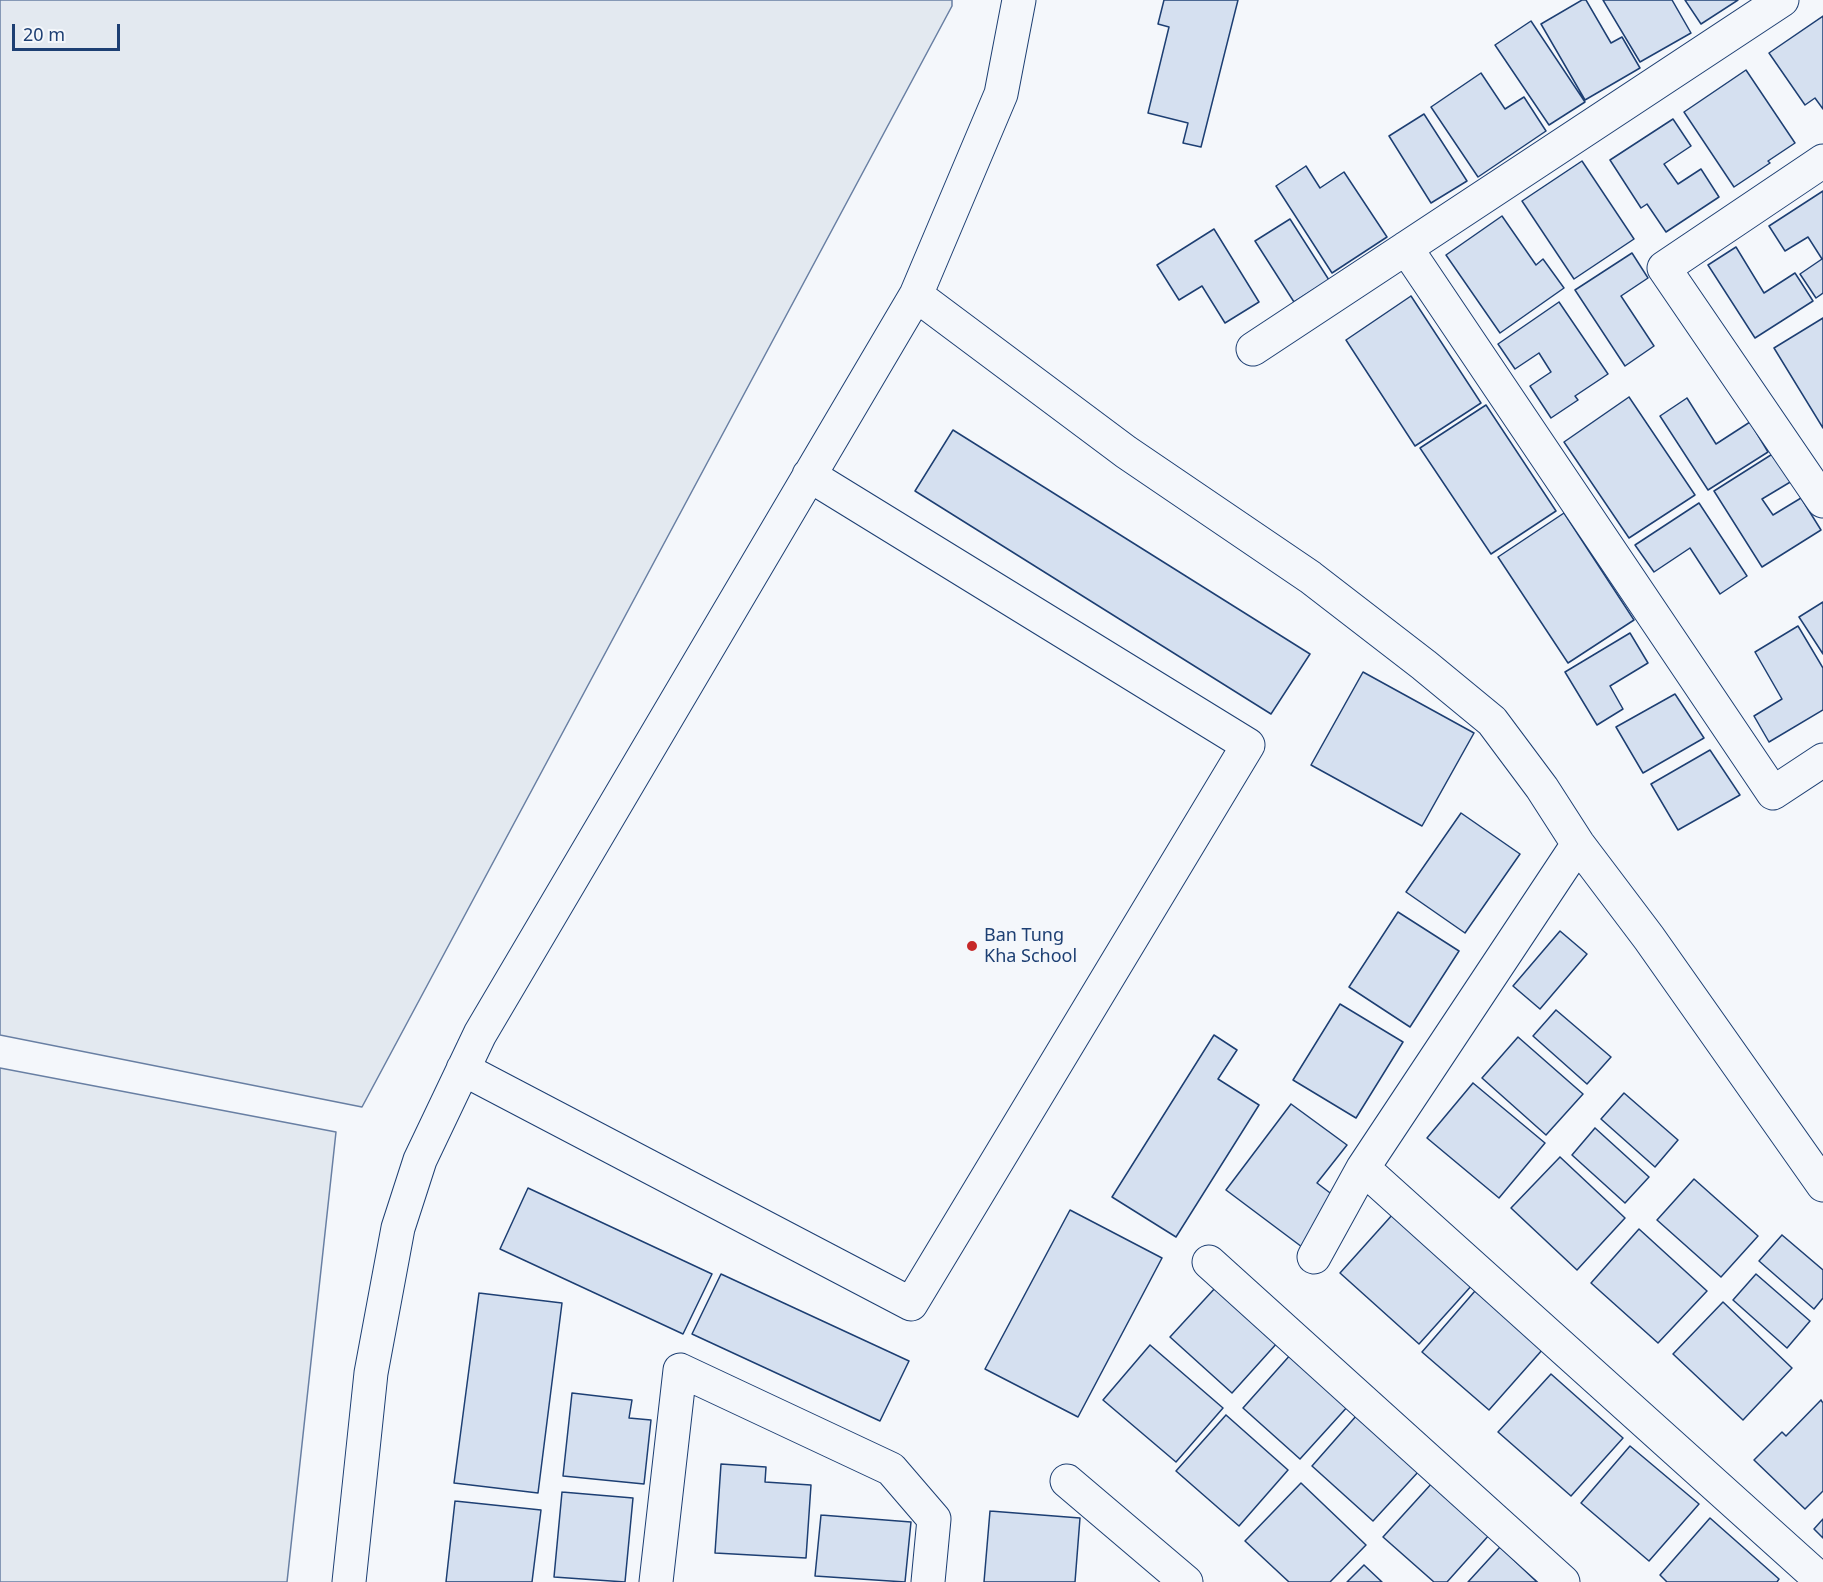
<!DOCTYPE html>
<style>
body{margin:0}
#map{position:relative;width:1823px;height:1582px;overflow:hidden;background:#f4f7fb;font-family:"Noto Sans",sans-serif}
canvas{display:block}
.scale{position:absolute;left:12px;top:24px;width:108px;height:27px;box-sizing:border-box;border:3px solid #1d3f73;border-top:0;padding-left:8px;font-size:18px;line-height:21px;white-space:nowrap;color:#1d3f73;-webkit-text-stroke:4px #f4f7fb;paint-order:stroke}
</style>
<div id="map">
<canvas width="1823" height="1582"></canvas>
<div class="scale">20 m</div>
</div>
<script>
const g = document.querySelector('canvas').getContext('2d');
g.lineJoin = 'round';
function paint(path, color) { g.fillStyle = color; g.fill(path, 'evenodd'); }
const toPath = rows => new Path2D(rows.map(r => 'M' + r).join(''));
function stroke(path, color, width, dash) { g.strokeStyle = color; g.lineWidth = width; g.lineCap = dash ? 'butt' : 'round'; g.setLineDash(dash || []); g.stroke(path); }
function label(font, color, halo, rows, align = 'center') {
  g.font = font + ' "Noto Sans",sans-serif'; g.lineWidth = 4.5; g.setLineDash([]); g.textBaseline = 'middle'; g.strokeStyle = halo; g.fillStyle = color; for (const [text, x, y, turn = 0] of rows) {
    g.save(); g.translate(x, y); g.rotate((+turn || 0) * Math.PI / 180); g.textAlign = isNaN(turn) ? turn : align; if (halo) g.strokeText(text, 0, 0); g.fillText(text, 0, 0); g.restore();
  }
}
const green = toPath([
 [0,0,952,0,952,6,362,1107,0,1035,0,0],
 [0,1068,336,1132,287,1582,0,1582,0,1068]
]);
paint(green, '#e3e9f0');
stroke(green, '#687fa3', 1.5);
const building = toPath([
 [1164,0,1238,0,1201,147,1183,143,1188,123,1148,113,1169,27,1158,24,1164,0],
 [1582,0,1586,0,1611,43,1622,37,1640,68,1585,100,1541,24,1582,0],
 [1603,0,1672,0,1691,33,1640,62,1603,0],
 [1685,0,1738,0,1701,24,1685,0],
 [1823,16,1823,109,1815,98,1805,105,1769,53,1823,16],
 [1531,21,1585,102,1549,125,1495,45,1531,21],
 [1746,70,1795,143,1768,161,1770,163,1734,187,1684,112,1746,70],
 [1481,73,1505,109,1524,97,1546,131,1478,177,1431,107,1481,73],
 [1424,114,1467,181,1431,203,1389,136,1424,114],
 [1673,119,1691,146,1664,164,1678,184,1701,169,1719,197,1666,232,1647,204,1641,208,1610,160,1673,119],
 [1582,161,1634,239,1574,279,1522,201,1582,161],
 [1306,166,1320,188,1344,172,1387,237,1332,273,1276,186,1306,166],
 [1823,191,1823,293,1816,298,1800,274,1822,259,1808,237,1785,251,1769,226,1823,191],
 [1502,216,1536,265,1543,259,1564,288,1500,333,1446,255,1502,216],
 [1290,219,1329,280,1294,302,1255,241,1290,219],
 [1214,229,1259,302,1225,323,1202,286,1179,300,1157,265,1214,229],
 [1736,247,1764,293,1795,273,1813,301,1755,338,1708,265,1736,247],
 [1632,253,1648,278,1621,296,1654,346,1625,366,1575,290,1632,253],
 [1411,296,1481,403,1415,446,1346,340,1411,296],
 [1559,302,1608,374,1575,396,1578,400,1551,418,1530,386,1551,372,1539,353,1515,369,1498,344,1559,302],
 [1823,318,1823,428,1774,348,1823,318],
 [1629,397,1695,495,1629,538,1564,442,1629,397],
 [1687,398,1716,444,1750,422,1768,452,1708,490,1660,416,1687,398],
 [1486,405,1556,511,1491,554,1420,448,1486,405],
 [953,430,1310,654,1271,714,915,491,953,430],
 [1774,453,1792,481,1762,499,1773,515,1801,498,1821,530,1762,567,1714,491,1774,453],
 [1699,503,1747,576,1720,594,1690,548,1654,572,1635,545,1699,503],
 [1564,513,1634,620,1568,663,1498,557,1564,513],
 [1823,602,1823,654,1799,617,1823,602],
 [1798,626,1823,668,1823,710,1769,742,1754,716,1782,699,1755,652,1798,626],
 [1630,633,1648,663,1610,686,1623,709,1597,725,1565,672,1630,633],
 [1363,672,1474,733,1422,826,1311,765,1363,672],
 [1675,694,1704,738,1643,773,1616,727,1675,694],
 [1710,750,1740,795,1678,830,1651,784,1710,750],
 [1461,813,1520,854,1465,933,1406,892,1461,813],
 [1398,912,1459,951,1410,1027,1349,987,1398,912],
 [1560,931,1587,954,1540,1009,1513,986,1560,931],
 [1340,1004,1403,1042,1356,1118,1293,1080,1340,1004],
 [1556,1010,1611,1057,1587,1084,1533,1036,1556,1010],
 [1214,1035,1237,1050,1218,1079,1259,1105,1176,1237,1112,1197,1214,1035],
 [1518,1037,1583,1094,1546,1135,1482,1078,1518,1037],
 [1473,1083,1545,1143,1499,1198,1427,1138,1473,1083],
 [1624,1093,1678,1140,1655,1167,1601,1119,1624,1093],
 [1291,1104,1347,1145,1317,1183,1342,1202,1306,1250,1226,1190,1291,1104],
 [1595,1128,1649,1177,1625,1203,1572,1155,1595,1128],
 [1560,1157,1625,1218,1577,1270,1511,1208,1560,1157],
 [1694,1179,1758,1236,1721,1277,1657,1220,1694,1179],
 [528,1188,712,1274,683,1334,500,1249,528,1188],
 [1070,1210,1162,1258,1078,1417,985,1369,1070,1210],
 [1393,1214,1473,1284,1419,1344,1340,1273,1393,1214],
 [1639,1229,1707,1291,1658,1343,1591,1283,1639,1229],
 [1782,1235,1823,1270,1823,1298,1814,1309,1759,1261,1782,1235],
 [721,1274,909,1361,880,1421,692,1334,721,1274],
 [1756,1274,1810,1321,1787,1348,1733,1300,1756,1274],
 [1216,1287,1278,1342,1232,1393,1170,1337,1216,1287],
 [1475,1291,1543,1349,1489,1410,1422,1352,1475,1291],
 [479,1293,562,1303,538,1493,454,1483,479,1293],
 [1723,1302,1792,1368,1743,1420,1673,1354,1723,1302],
 [1150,1345,1223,1408,1176,1462,1103,1400,1150,1345],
 [1292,1353,1349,1405,1300,1459,1243,1408,1292,1353],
 [1551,1374,1623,1438,1571,1496,1498,1432,1551,1374],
 [572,1393,632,1400,629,1418,651,1420,644,1484,563,1476,572,1393],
 [1821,1400,1823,1403,1823,1491,1805,1509,1754,1460,1782,1432,1786,1436,1821,1400],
 [1226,1415,1288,1470,1239,1526,1176,1471,1226,1415],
 [1357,1415,1419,1471,1373,1521,1312,1466,1357,1415],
 [1630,1446,1699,1504,1649,1561,1581,1503,1630,1446],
 [721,1464,766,1467,765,1482,811,1485,806,1558,715,1553,721,1464],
 [1433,1482,1490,1534,1447,1582,1434,1582,1383,1537,1433,1482],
 [1301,1483,1366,1545,1330,1582,1289,1582,1245,1541,1301,1483],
 [562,1492,633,1498,625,1582,554,1577,562,1492],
 [455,1501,541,1510,532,1582,446,1582,455,1501],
 [990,1511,1080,1518,1075,1582,984,1582,990,1511],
 [821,1515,911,1522,905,1582,815,1576,821,1515],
 [1710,1518,1779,1579,1777,1582,1667,1582,1660,1575,1710,1518],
 [1823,1519,1823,1538,1814,1529,1823,1519],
 [1500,1547,1537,1582,1468,1582,1500,1547],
 [1364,1565,1382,1582,1347,1582,1364,1565]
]);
paint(building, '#d5e0f0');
stroke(building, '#1d3f73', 1.5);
const minor = toPath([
 [1823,161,1664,268,1823,501],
 [1406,248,1773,793,1823,760],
 [916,295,1126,452,1310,577,1424,665,1492,721,1542,788,1578,844,1649,938,1823,1185],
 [1253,349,1782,0],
 [463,1069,911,1304,1248,745,809,475],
 [1363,1168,1823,1582],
 [1314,1257,1363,1168,1578,844],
 [1209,1262,1563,1582],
 [1067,1481,1186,1582],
 [349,1582,371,1373,398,1228,420,1160,480,1034,916,295,1001,94,1019,0],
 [656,1582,680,1370,891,1469,934,1519,928,1582]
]);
stroke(minor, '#1d3f73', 35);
stroke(minor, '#f4f7fb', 33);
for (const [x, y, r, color] of [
 [972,946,6,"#c62828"]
]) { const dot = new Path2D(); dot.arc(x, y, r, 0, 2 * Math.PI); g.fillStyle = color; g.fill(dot); stroke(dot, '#f4f7fb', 2); }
label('18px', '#1d3f73', '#f4f7fb', [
 ["Ban Tung",984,936],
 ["Kha School",984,957]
], 'left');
</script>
